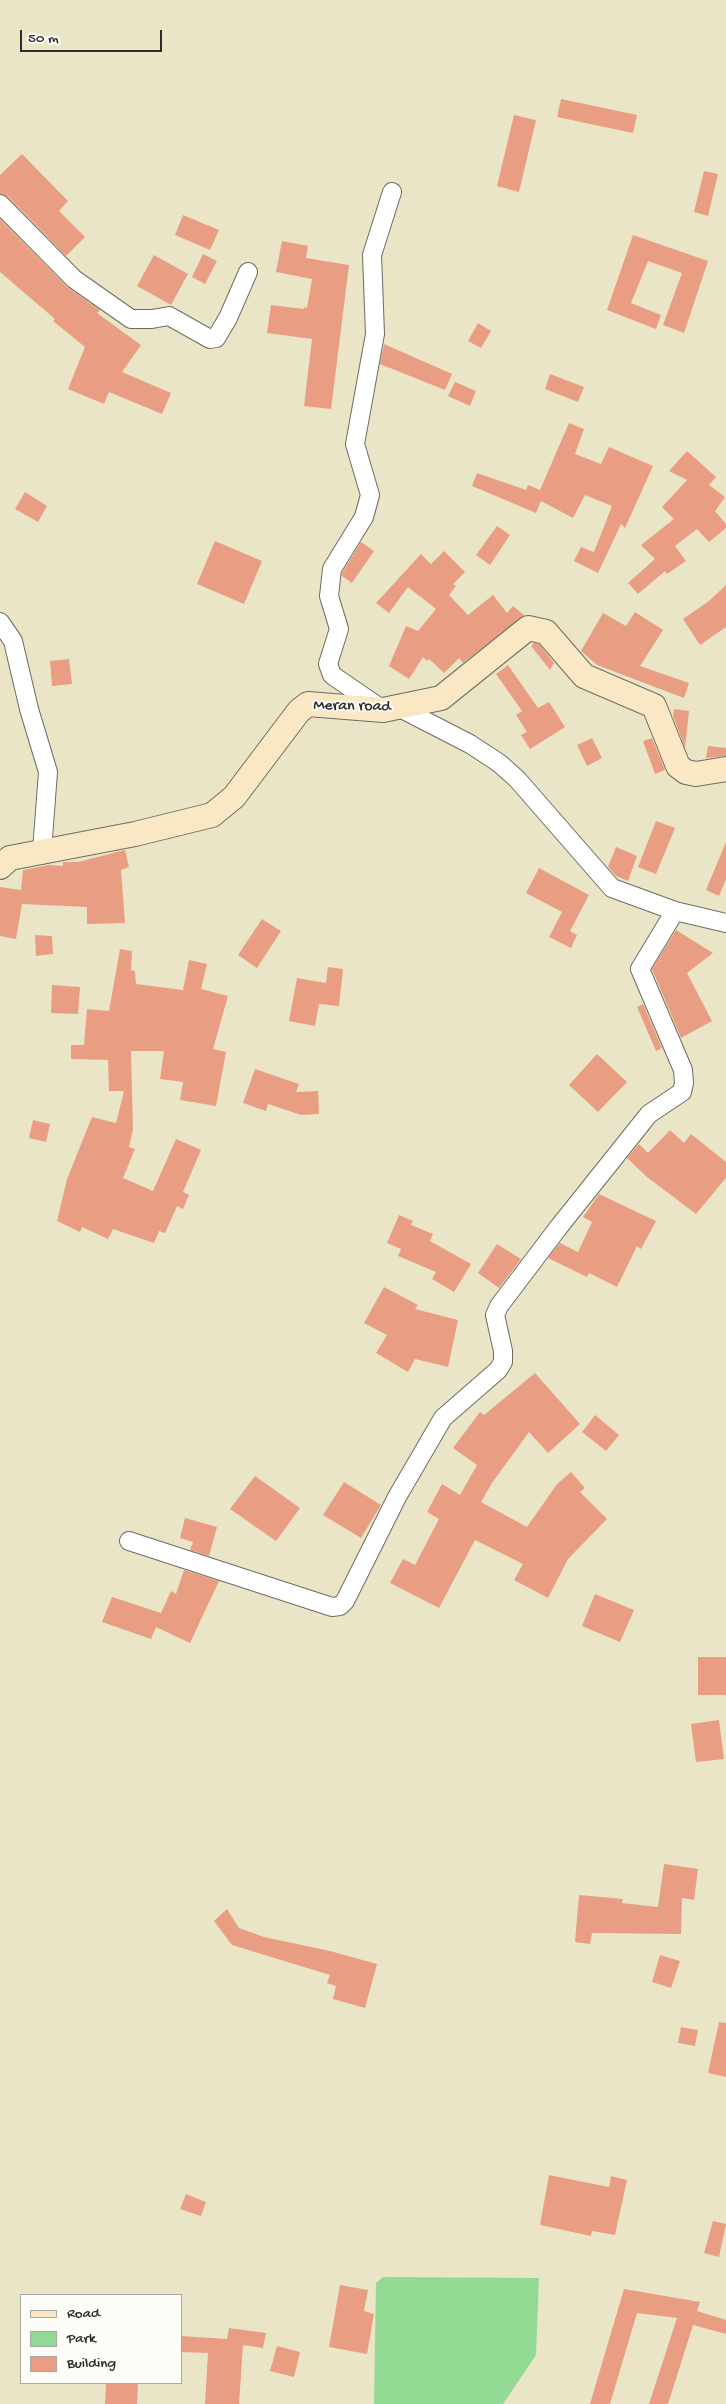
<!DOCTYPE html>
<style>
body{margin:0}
#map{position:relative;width:726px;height:2404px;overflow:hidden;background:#ebe5c7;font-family:"Gochi Hand",sans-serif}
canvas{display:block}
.legend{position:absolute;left:20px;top:2294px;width:162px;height:90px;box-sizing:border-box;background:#fdfcf7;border:1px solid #a9a8a5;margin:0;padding:6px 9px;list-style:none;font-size:15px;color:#2b2b2b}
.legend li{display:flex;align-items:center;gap:10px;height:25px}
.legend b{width:25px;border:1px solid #a9a8a5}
.scale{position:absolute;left:20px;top:30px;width:142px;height:22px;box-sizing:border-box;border:2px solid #2b2b2b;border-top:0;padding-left:6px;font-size:15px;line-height:18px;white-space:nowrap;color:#2b2b2b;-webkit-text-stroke:4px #fdfcf7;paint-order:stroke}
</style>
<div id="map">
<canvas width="726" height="2404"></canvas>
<ul class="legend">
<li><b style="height:6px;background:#fae7c3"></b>Road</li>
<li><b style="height:14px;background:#92da94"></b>Park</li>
<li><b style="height:14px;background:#e99e83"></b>Building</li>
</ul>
<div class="scale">50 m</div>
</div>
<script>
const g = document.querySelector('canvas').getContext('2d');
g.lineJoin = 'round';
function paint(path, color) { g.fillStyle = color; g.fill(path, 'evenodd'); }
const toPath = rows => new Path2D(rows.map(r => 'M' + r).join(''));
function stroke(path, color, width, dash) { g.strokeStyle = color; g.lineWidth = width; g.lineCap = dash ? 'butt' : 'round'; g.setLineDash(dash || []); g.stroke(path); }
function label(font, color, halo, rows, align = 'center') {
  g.font = font + ' "Gochi Hand",sans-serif'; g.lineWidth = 4; g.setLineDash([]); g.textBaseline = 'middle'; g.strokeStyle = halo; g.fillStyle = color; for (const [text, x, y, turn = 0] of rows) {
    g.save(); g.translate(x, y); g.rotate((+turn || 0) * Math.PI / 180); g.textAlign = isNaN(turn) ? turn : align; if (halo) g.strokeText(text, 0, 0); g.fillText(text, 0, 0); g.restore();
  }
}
paint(toPath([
 [383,2277,539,2278,536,2355,503,2404,374,2404,376,2283]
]), '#92da94');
paint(toPath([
 [561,99,637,115,633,133,557,117],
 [514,115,536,120,519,192,497,186],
 [22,154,68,201,59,211,85,237,66,256,8,197,0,194,0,175],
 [704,171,718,174,708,216,694,212],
 [183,215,219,230,210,250,175,235],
 [0,219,67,287,100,310,97,313,141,345,122,372,171,393,162,414,109,392,104,404,68,389,85,347,53,321,55,319,0,272],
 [633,235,708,261,684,333,663,325,682,273,648,261,631,303,661,315,656,329,607,310],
 [282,241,308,246,306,258,349,265,331,409,304,406,312,339,267,333,271,305,304,309,304,307,307,308,312,279,276,272],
 [203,254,217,261,205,284,192,277],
 [154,255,188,274,171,305,137,286],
 [478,323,491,331,481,348,468,341],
 [384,344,452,374,445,390,380,364],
 [550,374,584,387,578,402,545,389],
 [455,382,476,391,470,406,448,396],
 [569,423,584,429,575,454,601,464,609,447,653,466,625,528,621,524,598,573,574,561,581,547,594,552,612,506,585,495,573,518,541,501,536,513,472,486,477,473,526,490,528,485,540,490],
 [687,451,716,477,709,485,725,497,715,511,726,524,726,528,709,542,697,529,675,546,686,561,667,574,665,571,638,594,628,583,655,559,641,545,674,519,662,507,687,480,669,471],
 [25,492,47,506,38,522,15,509],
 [497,526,510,535,490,565,476,555],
 [215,541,262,561,244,604,197,584],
 [361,542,374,551,352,583,342,576,342,573],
 [444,551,465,572,453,584,456,586,449,595,468,615,493,595,507,613,513,606,524,615,463,663,459,658,444,673,429,659,427,661,423,657,409,679,389,666,406,626,418,631,436,609,408,587,389,613,376,603,421,554,431,564],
 [726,585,726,627,700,645,683,619,709,601],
 [635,612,663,630,640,666,689,683,684,698,597,665,581,651,603,613,626,626],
 [534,643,539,644,554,663,550,670,531,646],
 [69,659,72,684,52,686,50,661],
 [508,665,538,708,549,702,565,727,530,749,521,735,527,732,516,715,522,711,496,674],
 [674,709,689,711,685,748,673,716],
 [592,738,602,758,587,766,577,745],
 [652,738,665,770,655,774,643,741],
 [708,746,726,748,726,756,706,758],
 [656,821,675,828,656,874,638,867],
 [726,842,726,879,719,896,706,890],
 [616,847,637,856,628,881,616,876,608,867],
 [125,850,129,867,121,870,125,923,87,924,87,907,22,904,16,939,0,936,0,887,21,890,23,870,49,865,63,866,63,862,78,862],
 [539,868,589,895,570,931,577,935,571,948,549,937,562,912,526,893],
 [262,919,281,931,257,968,238,955],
 [676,930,713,953,687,973,712,1021,681,1038,652,969],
 [35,935,52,936,53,954,36,956],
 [120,949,132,951,131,970,135,971,136,984,183,990,189,960,207,964,201,989,228,996,213,1049,226,1052,216,1106,180,1100,183,1082,160,1079,164,1051,131,1051,133,1129,129,1147,135,1149,123,1178,153,1191,176,1139,201,1150,183,1192,189,1195,183,1209,177,1206,165,1233,159,1231,154,1243,113,1229,108,1239,82,1227,80,1232,57,1221,67,1179,92,1117,116,1123,124,1091,109,1091,108,1060,71,1059,71,1045,84,1045,87,1009,109,1011],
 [328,967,343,969,339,1006,319,1004,315,1026,289,1021,297,978,326,983],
 [52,985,80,987,78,1014,51,1013],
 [643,1004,662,1048,656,1051,637,1007],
 [597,1054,627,1082,598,1112,569,1085],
 [255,1069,299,1084,296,1092,318,1091,319,1114,301,1115,268,1104,266,1111,243,1103],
 [33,1120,50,1124,46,1142,29,1138],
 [670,1130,684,1143,691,1134,726,1162,726,1178,696,1214,647,1177,627,1158,639,1144,648,1153],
 [599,1194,656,1221,641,1249,637,1246,617,1287,589,1273,587,1277,548,1258,560,1243,578,1252,592,1222,583,1217],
 [399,1215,413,1221,411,1225,433,1234,430,1241,471,1264,454,1292,432,1279,436,1272,398,1256,401,1249,387,1243],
 [497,1244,521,1259,499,1288,478,1273],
 [384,1287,418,1305,415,1309,458,1320,448,1367,415,1359,408,1372,376,1353,387,1335,364,1323],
 [535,1373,580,1424,548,1453,529,1432,492,1483,481,1502,527,1527,557,1484,571,1472,585,1488,580,1492,607,1519,568,1559,548,1598,514,1580,523,1564,475,1540,439,1608,390,1583,403,1559,415,1565,439,1519,427,1512,442,1484,460,1495,477,1465,453,1448,480,1412,484,1415],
 [595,1415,619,1435,606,1451,582,1432],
 [255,1476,300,1508,276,1541,230,1509],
 [344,1482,381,1505,361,1538,323,1515],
 [185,1518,217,1527,209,1556,190,1550,193,1542,180,1538],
 [184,1570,219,1581,190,1643,156,1627,151,1639,102,1622,112,1597,161,1613,171,1591,176,1594],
 [595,1594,634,1610,620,1642,582,1626],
 [698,1657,726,1657,726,1695,698,1695],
 [719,1720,724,1759,696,1762,691,1724],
 [664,1864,698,1869,694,1900,682,1898,681,1934,592,1933,590,1944,575,1942,579,1895,623,1899,622,1903,658,1907],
 [227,1909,239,1928,264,1937,330,1951,377,1964,365,2008,333,1999,336,1986,327,1983,330,1975,232,1945,214,1921],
 [660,1955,680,1961,671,1988,652,1982],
 [719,2022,726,2023,726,2077,708,2073],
 [681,2027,698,2030,695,2046,678,2043],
 [549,2175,609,2187,611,2176,627,2180,615,2235,592,2231,591,2236,540,2225],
 [186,2194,206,2202,201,2216,180,2209],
 [713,2221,726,2224,719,2257,704,2253],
 [340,2285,368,2290,364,2311,374,2314,367,2354,329,2347],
 [624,2289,700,2302,697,2311,726,2320,726,2334,693,2325,668,2404,649,2404,677,2318,637,2313,610,2404,590,2404],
 [229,2328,266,2333,263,2348,243,2345,239,2404,205,2404,208,2353,181,2352,181,2336,227,2339],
 [277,2346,300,2352,294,2377,270,2371],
 [106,2383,138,2383,137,2404,105,2404]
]), '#e99e83');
const street = toPath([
 [0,204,74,279,131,319,152,319,169,316,210,339,216,338,228,318,248,272],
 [0,622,13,641,29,709,48,772,42,851],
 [398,707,470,744,499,763,517,779,612,888,675,911,726,923],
 [383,710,332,675,328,664,339,629,329,596,332,569,364,517,370,495,355,444,375,334,372,255,392,192],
 [129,1541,332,1607,340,1606,345,1601,397,1497,443,1418,498,1370,503,1362,503,1351,495,1315,499,1306,558,1228,649,1114,682,1092,684,1083,683,1070,640,969,675,911]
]);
const secondary = toPath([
 [0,867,10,858,135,834,212,815,234,797,299,711,308,704,383,710,441,698,528,628,546,632,584,676,654,706,678,766,686,772,696,774,726,769]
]);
stroke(street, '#6e6c62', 20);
stroke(secondary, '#6e6c62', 26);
stroke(street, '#fff', 18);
stroke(secondary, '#fae7c3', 24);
label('16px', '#2b2b2b', '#fdfcf7', [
 ["Meran road",352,707,1]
]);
</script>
